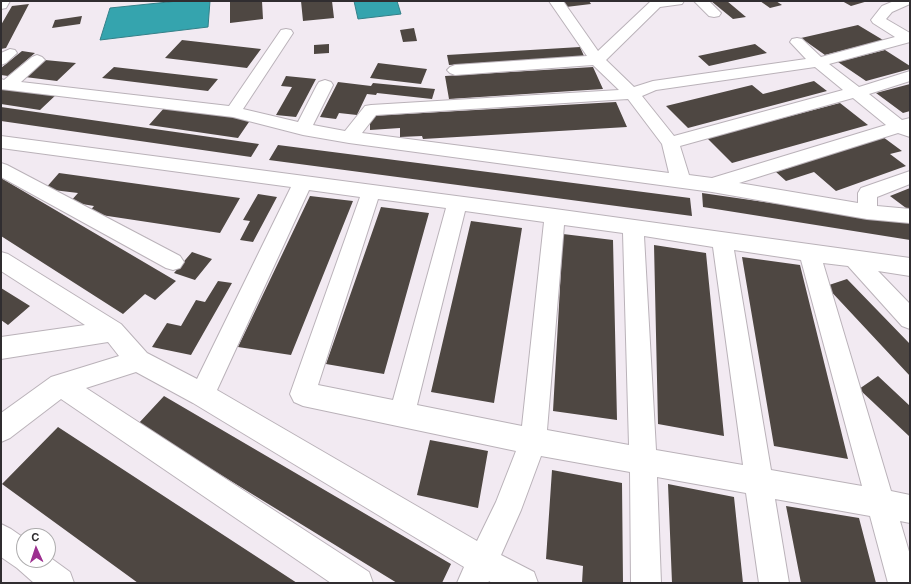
<!DOCTYPE html>
<meta charset="utf-8">
<style>
body{margin:0}
#map{position:relative;width:911px;height:584px;overflow:hidden;background:#f2eaf2;font-family:Inter,sans-serif}
canvas{display:block}
.frame{position:absolute;inset:0;border:2px solid #302d30;pointer-events:none}
.north{position:absolute;left:16px;top:528px;width:40px;height:40px;box-sizing:border-box;background:#fff;border:1px solid #acabac;border-radius:50%;rotate:357deg;font-size:11px;font-weight:700;line-height:16px;text-align:center;color:#302d30}
.north::after{content:'';display:block;margin:auto;width:14px;height:18px;background:#9d3090;clip-path:polygon(50% 0,100% 100%,50% 72%,0 100%)}
</style>
<div id="map">
<canvas width="911" height="584"></canvas>
<div class="frame"></div>
<div class="north">С</div>
</div>
<script>
const g = document.querySelector('canvas').getContext('2d');
g.lineJoin = 'round';
function paint(path, color) { g.fillStyle = color; g.fill(path, 'evenodd'); }
const toPath = rows => new Path2D(rows.map(r => 'M' + r).join(''));
function stroke(path, color, width, dash) { g.strokeStyle = color; g.lineWidth = width; g.lineCap = dash ? 'butt' : 'round'; g.setLineDash(dash || []); g.stroke(path); }
const water = toPath([
 [178,1,210,1,208,27,100,40,110,8,178,1],
 [354,1,397,1,401,14,358,19,354,1]
]);
paint(water, '#35a4ae');
stroke(water, '#348088', 1);
paint(toPath([
 [230,1,262,1,263,19,230,23],
 [301,1,332,1,334,18,303,21],
 [561,1,589,1,591,4,566,7],
 [711,1,727,1,746,17,733,19],
 [760,1,776,1,782,5,770,8],
 [842,1,868,1,851,6],
 [29,4,6,48,1,49,1,25,12,6],
 [82,16,80,24,52,28,55,20],
 [858,25,883,40,825,55,801,38],
 [414,28,417,41,403,42,400,30],
 [182,40,261,49,247,68,165,58],
 [329,44,329,53,314,54,314,45],
 [755,44,767,53,709,66,698,56],
 [580,47,584,56,449,65,447,55],
 [885,50,910,66,910,69,866,81,838,62],
 [22,51,35,53,8,76,1,75,1,68],
 [45,60,76,63,57,81,25,77],
 [378,63,427,69,421,84,370,78],
 [114,67,218,79,208,91,102,78],
 [593,67,603,89,449,99,445,76],
 [286,76,316,79,296,117,276,115,292,87,281,86],
 [814,81,827,91,688,128,666,106,752,85,763,94],
 [338,82,371,86,373,83,435,89,432,99,377,93,376,95,367,94,357,115,339,113,336,119,320,117],
 [910,84,910,111,903,113,876,93],
 [1,86,58,93,40,110,1,104],
 [616,102,627,127,423,139,422,136,400,137,400,128,370,130,370,116],
 [840,103,868,125,732,163,707,138],
 [1,107,259,144,251,157,1,121],
 [165,107,251,119,238,138,149,125],
 [883,137,902,151,890,154,906,166,836,191,814,172,786,181,776,172],
 [278,145,690,198,692,216,269,160],
 [59,173,240,198,220,233,88,213,94,206,70,202,78,193,45,189],
 [1,178,176,281,155,300,145,294,123,314,1,236],
 [910,188,910,211,890,196],
 [702,193,910,223,910,240,703,207],
 [258,194,277,197,253,242,240,240,250,221,243,220],
 [310,196,353,201,291,355,238,347],
 [381,207,429,213,384,374,326,364],
 [471,221,522,228,494,403,431,392],
 [563,234,613,240,617,420,553,411],
 [654,245,706,253,724,436,658,424],
 [192,252,212,259,195,280,174,273],
 [742,257,800,265,848,459,774,446],
 [847,279,910,344,910,376,826,286],
 [218,281,232,283,191,355,152,347,167,323,181,326,196,300,205,302],
 [1,288,30,306,8,325,1,320],
 [878,376,910,406,910,437,859,389],
 [164,396,451,564,442,583,397,583,138,424],
 [58,427,297,583,138,583,2,484],
 [430,440,488,451,478,508,417,495],
 [552,470,622,483,623,583,582,583,583,566,546,559],
 [668,484,734,497,743,583,672,583],
 [786,506,859,518,876,583,801,583]
]), '#4e4742');
const minor = toPath([
 [1,1,10,1,6,8,1,9,1,1],
 [549,1,563,1,598,51,651,1,684,1,682,4,660,7,606,60,634,87,653,81,806,59,790,42,792,39,797,38,802,39,821,57,895,37,873,23,871,20,882,6,894,1,910,1,910,4,892,12,886,19,910,33,910,42,829,64,859,87,910,71,910,81,869,94,902,120,910,118,910,137,898,133,739,183,858,203,858,193,861,188,910,171,910,184,877,197,877,206,910,209,910,223,867,219,712,192,349,143,303,135,233,117,1,89,1,79,4,80,32,57,37,55,42,57,45,60,21,82,229,106,281,30,286,29,291,30,293,33,243,109,298,122,317,85,319,82,325,80,331,82,333,85,313,125,345,131,365,106,371,105,619,90,593,65,455,75,450,73,447,70,450,67,455,65,587,56,549,1],
 [815,67,843,90,674,136,642,96,656,90,815,67],
 [853,98,886,125,712,178,689,175,680,146,853,98],
 [628,99,662,144,669,173,362,133,376,115,628,99],
 [694,1,709,1,721,13,719,16,714,17,709,16,694,1],
 [10,49,15,50,17,53,6,63,1,65,1,53,10,49],
 [1,136,555,209,910,258,910,276,878,271,910,304,910,329,902,326,848,266,823,263,891,491,910,495,910,523,900,521,910,555,910,583,888,583,870,516,775,499,789,583,759,583,746,493,657,477,661,583,631,583,630,472,541,456,521,510,501,555,534,572,538,583,492,583,489,581,488,583,457,583,464,567,193,403,136,372,86,388,369,572,373,583,331,583,61,399,10,438,1,442,1,413,51,377,119,356,108,342,1,359,1,337,85,325,1,271,1,252,8,254,121,324,147,353,197,379,291,187,1,148,1,136],
 [309,190,360,197,290,394,294,402,303,406,402,427,516,451,496,502,477,541,217,390,309,190],
 [378,199,446,208,393,400,318,385,378,199],
 [465,211,544,222,522,426,417,405,465,211],
 [564,225,623,233,629,445,547,430,564,225],
 [644,236,713,247,743,465,656,450,644,236],
 [734,250,801,260,862,486,771,470,734,250],
 [1,163,7,165,180,256,184,262,180,268,173,270,166,268,1,177,1,163],
 [1,524,11,529,24,538,24,560,48,560,48,556,70,572,74,583,34,583,17,568,1,557,1,524]
]);
stroke(minor, '#bab2b9', 2);
paint(minor, '#fff');
</script>
